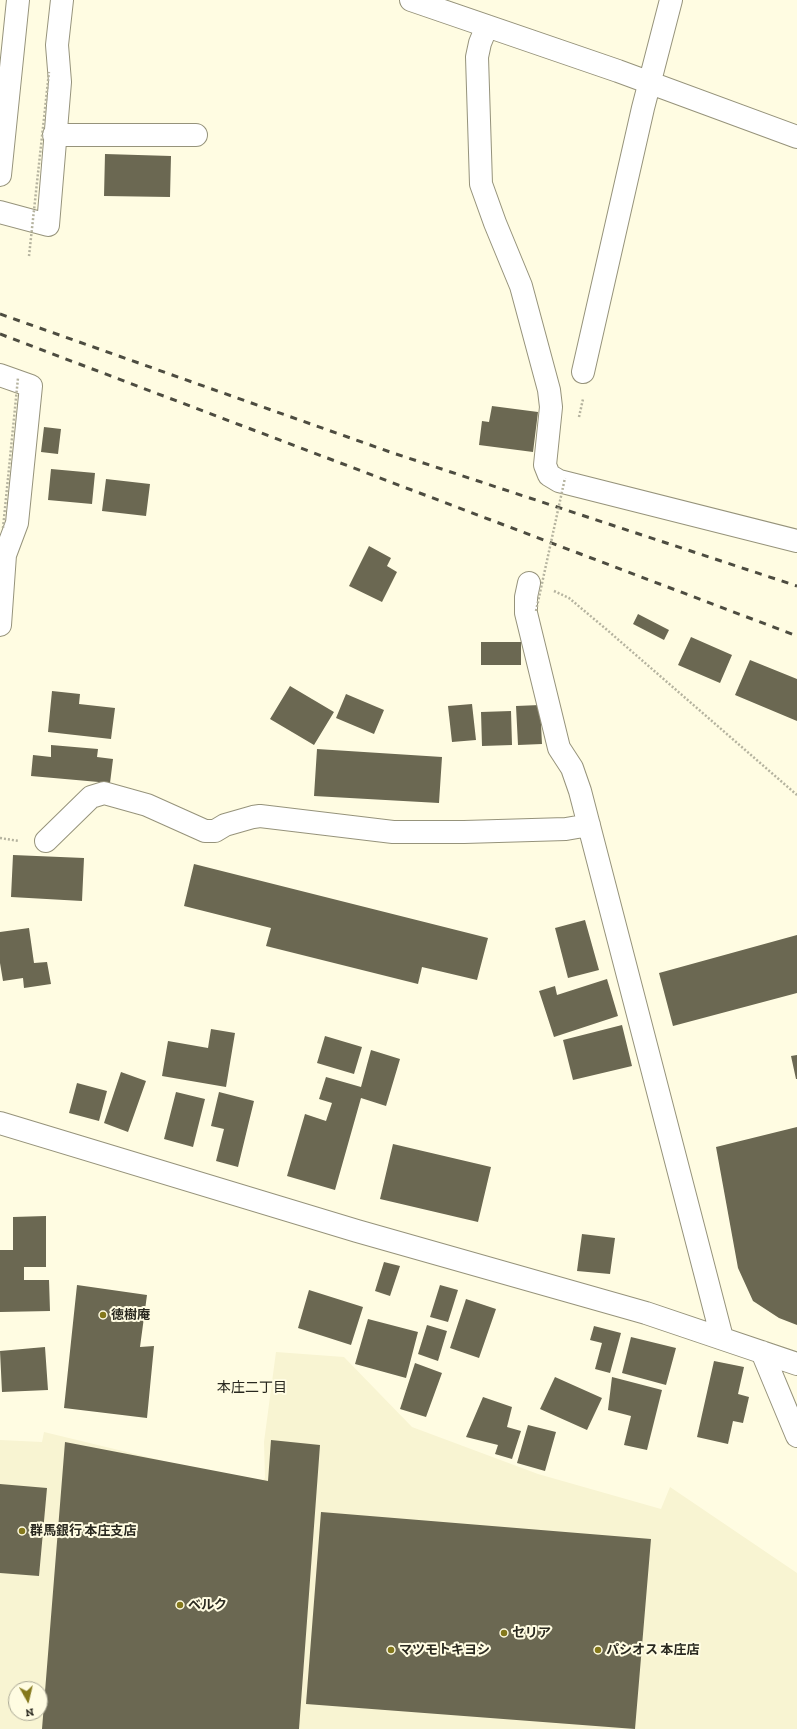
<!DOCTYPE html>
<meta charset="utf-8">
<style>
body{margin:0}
#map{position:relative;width:797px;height:1729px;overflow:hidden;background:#fffce2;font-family:"Zilla Slab",serif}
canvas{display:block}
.north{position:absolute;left:8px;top:1681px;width:40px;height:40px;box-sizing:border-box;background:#fffce2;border:1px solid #a9a794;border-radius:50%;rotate:172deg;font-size:11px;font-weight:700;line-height:16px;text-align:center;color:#29281f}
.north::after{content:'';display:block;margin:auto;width:14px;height:18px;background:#84781c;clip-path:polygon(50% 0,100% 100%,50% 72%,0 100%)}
</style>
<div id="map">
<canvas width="797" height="1729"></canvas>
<div class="north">N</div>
</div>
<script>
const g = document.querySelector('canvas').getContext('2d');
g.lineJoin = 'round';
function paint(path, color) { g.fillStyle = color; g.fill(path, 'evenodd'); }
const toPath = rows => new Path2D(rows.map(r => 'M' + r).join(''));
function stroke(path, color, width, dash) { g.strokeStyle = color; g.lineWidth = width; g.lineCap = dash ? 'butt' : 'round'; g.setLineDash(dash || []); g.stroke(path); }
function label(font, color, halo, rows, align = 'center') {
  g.font = font + ' "Zilla Slab","Noto Sans JP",serif'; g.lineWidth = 4; g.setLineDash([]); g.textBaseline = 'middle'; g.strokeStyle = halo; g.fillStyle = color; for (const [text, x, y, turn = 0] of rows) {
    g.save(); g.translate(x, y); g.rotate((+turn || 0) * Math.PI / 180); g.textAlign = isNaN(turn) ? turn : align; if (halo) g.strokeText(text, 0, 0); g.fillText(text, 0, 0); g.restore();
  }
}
paint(toPath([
 [276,1352,344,1357,412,1427,538,1474,661,1509,670,1487,797,1573,797,1729,0,1729,0,1440,42,1442,44,1432,259,1484,265,1478,264,1442],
 [16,1689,40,1689,40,1713,16,1713]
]), '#f8f4d2');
paint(toPath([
 [105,154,171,156,170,197,104,196],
 [492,406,538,412,533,452,479,445,482,421,489,422],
 [44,427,61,429,58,454,41,452],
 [51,469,95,473,92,504,48,500],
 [106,479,150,484,146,516,102,511],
 [369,546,391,558,387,566,397,572,382,602,349,586],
 [638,614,669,630,664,640,633,624],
 [691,637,732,655,720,683,678,665],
 [481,642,521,642,521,665,481,665],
 [750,660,797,679,797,721,735,695],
 [290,686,334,712,314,745,270,719],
 [52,691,80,694,79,704,115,708,111,739,48,732],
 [346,694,384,710,374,734,336,718],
 [472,704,476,740,452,742,448,706],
 [540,705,542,744,518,745,516,706],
 [511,711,512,745,482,746,481,712],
 [51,745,98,749,97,757,113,759,110,783,31,776,33,755,51,757],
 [317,749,442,757,439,803,314,796],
 [13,855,84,858,82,901,11,897],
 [194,864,488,938,477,980,422,967,418,984,266,946,271,928,184,906],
 [585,920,599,970,568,978,555,928],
 [29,928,34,963,47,962,51,984,24,988,23,978,3,981,0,963,0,932],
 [797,935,797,993,673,1026,659,973],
 [607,979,618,1016,554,1037,539,991,555,986,557,995],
 [622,1025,632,1066,573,1080,563,1040],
 [211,1029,235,1033,226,1087,162,1076,168,1041,208,1048],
 [325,1036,362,1047,354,1074,317,1063],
 [371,1050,400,1059,386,1106,361,1098,335,1190,287,1176,305,1114,326,1121,332,1103,319,1099,326,1077,361,1087],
 [797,1055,797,1079,796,1079,791,1056],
 [121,1072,146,1081,128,1132,104,1123],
 [77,1083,107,1091,99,1121,69,1113],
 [176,1092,205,1099,193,1147,164,1139],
 [219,1092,254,1101,238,1167,216,1161,224,1129,211,1126],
 [797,1127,797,1325,779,1318,753,1301,738,1268,716,1147],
 [393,1144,491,1167,478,1222,380,1199],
 [46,1216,46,1267,24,1267,24,1280,49,1280,50,1311,0,1312,0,1250,13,1250,13,1217],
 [582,1234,615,1238,610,1274,577,1271],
 [384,1262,400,1266,390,1296,375,1291],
 [77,1285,147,1295,140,1347,154,1346,147,1418,64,1408],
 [440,1285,458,1290,448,1322,430,1317],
 [309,1290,363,1307,351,1345,298,1328],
 [466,1299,496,1309,479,1358,450,1348],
 [368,1319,418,1332,406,1378,355,1364],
 [427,1325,447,1331,438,1361,418,1354],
 [594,1326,621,1333,610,1373,595,1369,602,1343,590,1340],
 [631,1337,676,1348,666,1385,622,1373],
 [45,1347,48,1390,2,1392,0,1351],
 [714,1361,744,1367,738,1394,749,1397,743,1423,733,1421,728,1444,697,1437],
 [415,1363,442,1373,426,1417,400,1409],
 [555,1377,602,1398,587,1430,540,1409],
 [612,1377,662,1390,647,1450,624,1445,631,1416,608,1410],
 [483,1397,512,1407,507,1427,521,1431,512,1459,495,1454,498,1445,466,1437],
 [528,1425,556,1432,545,1471,517,1463],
 [271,1440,320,1445,299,1729,42,1729,65,1442,268,1481],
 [0,1484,47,1488,39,1576,0,1573],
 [321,1512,651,1539,635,1729,306,1704]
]), '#6b6852');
const minor = toPath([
 [411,0,618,71,797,137],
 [487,26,480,43,477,57,481,184,495,223,521,286,549,390,551,407,545,465,549,475,559,481,797,541],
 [54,135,196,135],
 [0,212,48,225,60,82,57,45,62,0],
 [583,372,643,108,671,0],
 [0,375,31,386,17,523,5,555,0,625],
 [529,583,526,597,526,613,559,748,572,768,580,791,722,1338],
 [46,841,91,797,104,793,147,805,205,831,215,831,225,825,253,817,260,816,393,832,464,832,566,829,589,825],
 [0,1123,357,1231,646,1313,797,1364],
 [762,1352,797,1436]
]);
const major = toPath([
 [0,175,18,0]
]);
stroke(minor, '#96937b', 24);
stroke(major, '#96937b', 24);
stroke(toPath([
 [579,417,583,399],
 [554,591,569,598,606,629,797,795],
 [0,838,19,841]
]), '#b5b39f', 2.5, [2, 2]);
stroke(minor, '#fff', 22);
stroke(major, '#fff', 22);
stroke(toPath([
 [0,314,390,452,797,586],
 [0,334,797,636]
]), '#4d4c40', 3, [7, 7]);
stroke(toPath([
 [29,256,49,72],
 [3,528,18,378],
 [536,611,565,478]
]), '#b5b39f', 2.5, [2, 2]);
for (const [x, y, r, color] of [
 [103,1315,4,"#84781c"],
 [22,1531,4,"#84781c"],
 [180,1605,4,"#84781c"],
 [504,1633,4,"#84781c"],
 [391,1650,4,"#84781c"],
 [598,1650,4,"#84781c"]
]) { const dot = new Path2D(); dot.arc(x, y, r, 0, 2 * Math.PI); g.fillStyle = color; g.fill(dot); stroke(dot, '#fffce2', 1.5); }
label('bold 13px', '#29281f', '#fffce2', [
 ["徳樹庵",111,1315],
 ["群馬銀行 本庄支店",30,1531],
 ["ベルク",188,1605],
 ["セリア",512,1633],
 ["マツモトキヨシ",399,1650],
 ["パシオス 本庄店",606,1650]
], 'left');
label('14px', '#29281f', '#fffce2', [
 ["本庄二丁目",252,1388]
]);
</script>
